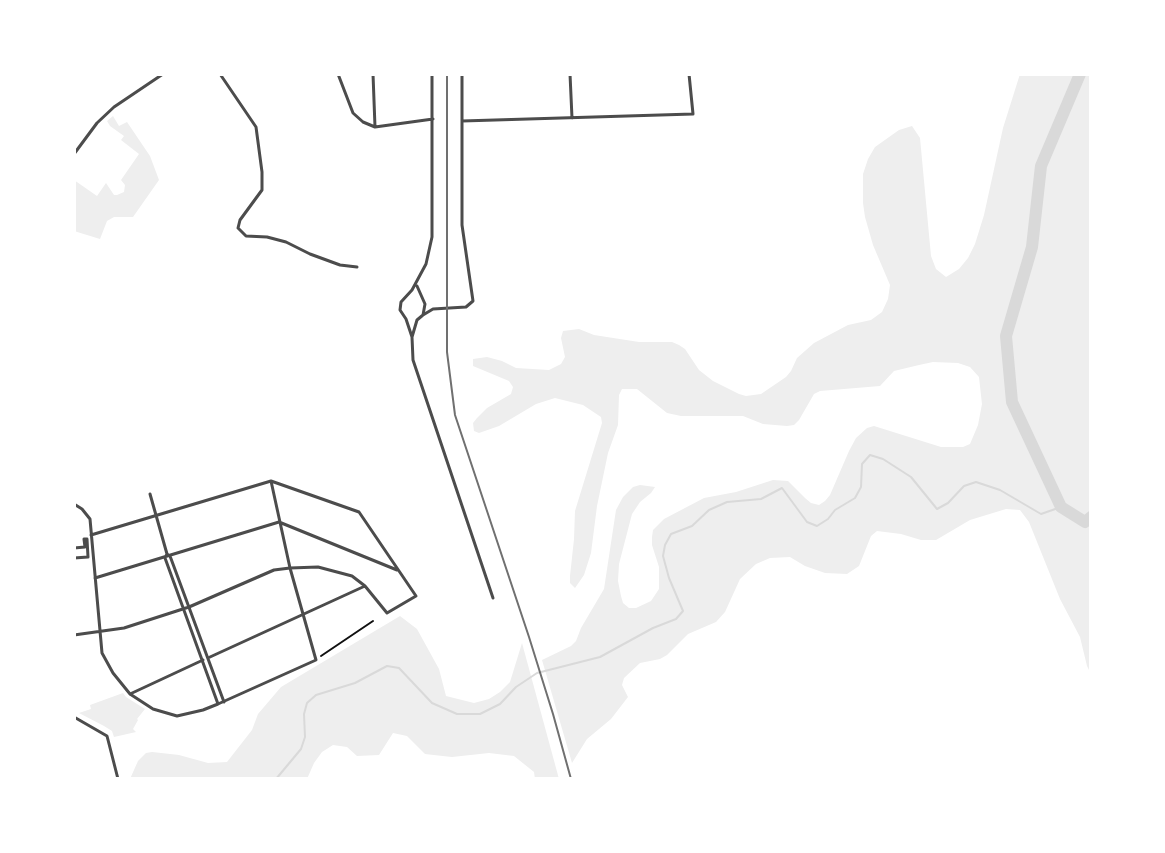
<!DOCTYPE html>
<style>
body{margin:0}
#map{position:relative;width:1165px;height:853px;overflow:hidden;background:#fff;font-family:Ubuntu,sans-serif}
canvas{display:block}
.frame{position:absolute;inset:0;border:76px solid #fff;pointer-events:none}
</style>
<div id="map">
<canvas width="1165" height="853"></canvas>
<div class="frame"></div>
</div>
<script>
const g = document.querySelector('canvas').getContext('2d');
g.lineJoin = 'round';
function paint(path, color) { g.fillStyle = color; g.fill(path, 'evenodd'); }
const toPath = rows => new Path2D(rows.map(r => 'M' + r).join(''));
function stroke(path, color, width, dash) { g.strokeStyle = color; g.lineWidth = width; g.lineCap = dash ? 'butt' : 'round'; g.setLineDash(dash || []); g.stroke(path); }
paint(toPath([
 [1020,74,1091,74,1091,674,1087,666,1080,637,1060,599,1029,522,1020,510,1006,509,970,520,936,540,921,540,901,534,877,531,871,536,859,566,847,574,825,573,805,566,790,557,770,558,756,564,740,579,725,612,716,622,688,634,667,655,660,659,640,663,624,678,622,685,628,697,611,719,587,739,572,763,542,660,571,646,576,641,581,628,604,589,616,510,623,497,633,487,640,485,655,487,651,493,640,502,632,514,619,564,618,581,621,596,623,603,629,608,636,608,651,601,659,589,659,567,652,545,652,537,653,530,664,519,704,498,736,492,773,480,788,481,805,498,811,503,819,505,825,501,830,495,849,451,856,438,867,428,874,426,941,447,963,447,970,444,978,425,982,404,979,377,970,367,958,363,933,362,919,365,894,371,880,386,820,391,814,394,799,420,794,425,787,426,763,424,743,416,681,416,667,413,637,389,622,389,619,395,618,425,608,453,597,506,591,553,584,575,575,588,570,583,570,576,574,539,575,511,602,423,601,417,583,405,555,398,536,404,499,426,479,433,474,431,473,423,477,418,487,408,511,394,513,387,509,381,473,366,473,359,487,357,502,361,516,368,549,370,561,364,565,357,561,338,563,331,579,329,594,335,639,342,672,342,679,345,685,349,699,370,713,381,739,394,746,396,761,394,786,377,791,371,797,358,814,343,848,325,871,320,882,312,888,299,890,285,873,245,865,217,863,203,863,174,868,159,875,147,899,130,912,126,920,138,931,256,936,269,946,277,959,269,968,258,975,244,984,215,1003,128],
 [113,116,119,126,127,122,150,156,159,180,133,217,114,217,107,221,100,239,74,231,74,180,97,196,106,183,114,195,117,195,124,192,125,185,121,180,139,154,121,140,124,136,110,126,107,121],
 [400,616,417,629,439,669,446,696,474,703,489,699,500,692,510,682,522,643,559,779,535,779,534,772,514,756,489,753,452,757,425,754,407,736,393,733,379,755,357,756,347,747,333,745,322,752,314,763,307,779,130,779,138,761,146,753,152,752,179,755,208,763,227,762,252,730,258,714,281,687],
 [123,693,126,697,145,709,137,719,138,720,133,729,136,732,114,737,112,731,104,726,79,713,91,709,90,705]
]), '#eee');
stroke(toPath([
 [276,779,301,749,305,737,304,714,307,703,316,695,355,683,387,666,399,668,432,703,457,714,480,714,500,704,516,687,537,673,600,657,653,628,676,619,683,611,669,578,663,556,665,545,671,534,692,526,709,510,727,502,761,499,782,488,807,522,817,526,828,519,835,510,855,498,861,487,862,464,870,455,883,459,911,477,937,509,948,503,964,486,976,482,1000,490,1041,514,1061,507]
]), '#d9d9d9', 2);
stroke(toPath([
 [1080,74,1041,166,1032,247,1006,336,1012,402,1061,507,1085,522,1091,517]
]), '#d9d9d9', 12);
stroke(toPath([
 [321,656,373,621]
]), '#111', 2);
stroke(toPath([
 [74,548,85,547,84,539,87,539,88,557,74,558]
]), '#4c4c4c', 3);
stroke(toPath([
 [220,74,256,127,262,172,262,190,240,220,238,228,246,236,267,237,286,242,310,254,340,265,357,267],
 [338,74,353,113,363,122,375,127,433,119],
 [373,74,375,127],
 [432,74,432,237,426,264,412,290,401,302,400,310,406,319,412,337,413,360,493,598],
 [570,74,572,118],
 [462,121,693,114,689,74],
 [74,154,97,123,114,107,163,74],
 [417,286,425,304,423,315],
 [412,337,417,320,423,315,433,309,466,307,473,301,462,225,462,74],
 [150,494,167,554],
 [74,504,82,509,90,519,102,653,113,673,130,694,153,709,177,716,203,710,218,704,316,660,290,568,271,481],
 [95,578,279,522,397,570],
 [74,635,124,628,189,607,274,570,290,568,318,567,352,576,365,586,387,613,416,596,359,512,271,481,91,535],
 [210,657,365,586],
 [130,694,203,660],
 [218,704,165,558,167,554,170,556,224,702],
 [74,717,107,736,118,779]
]), '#4c4c4c', 3);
stroke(toPath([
 [447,74,447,352,455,415,529,637,553,714,571,779]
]), '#707070', 2);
</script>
